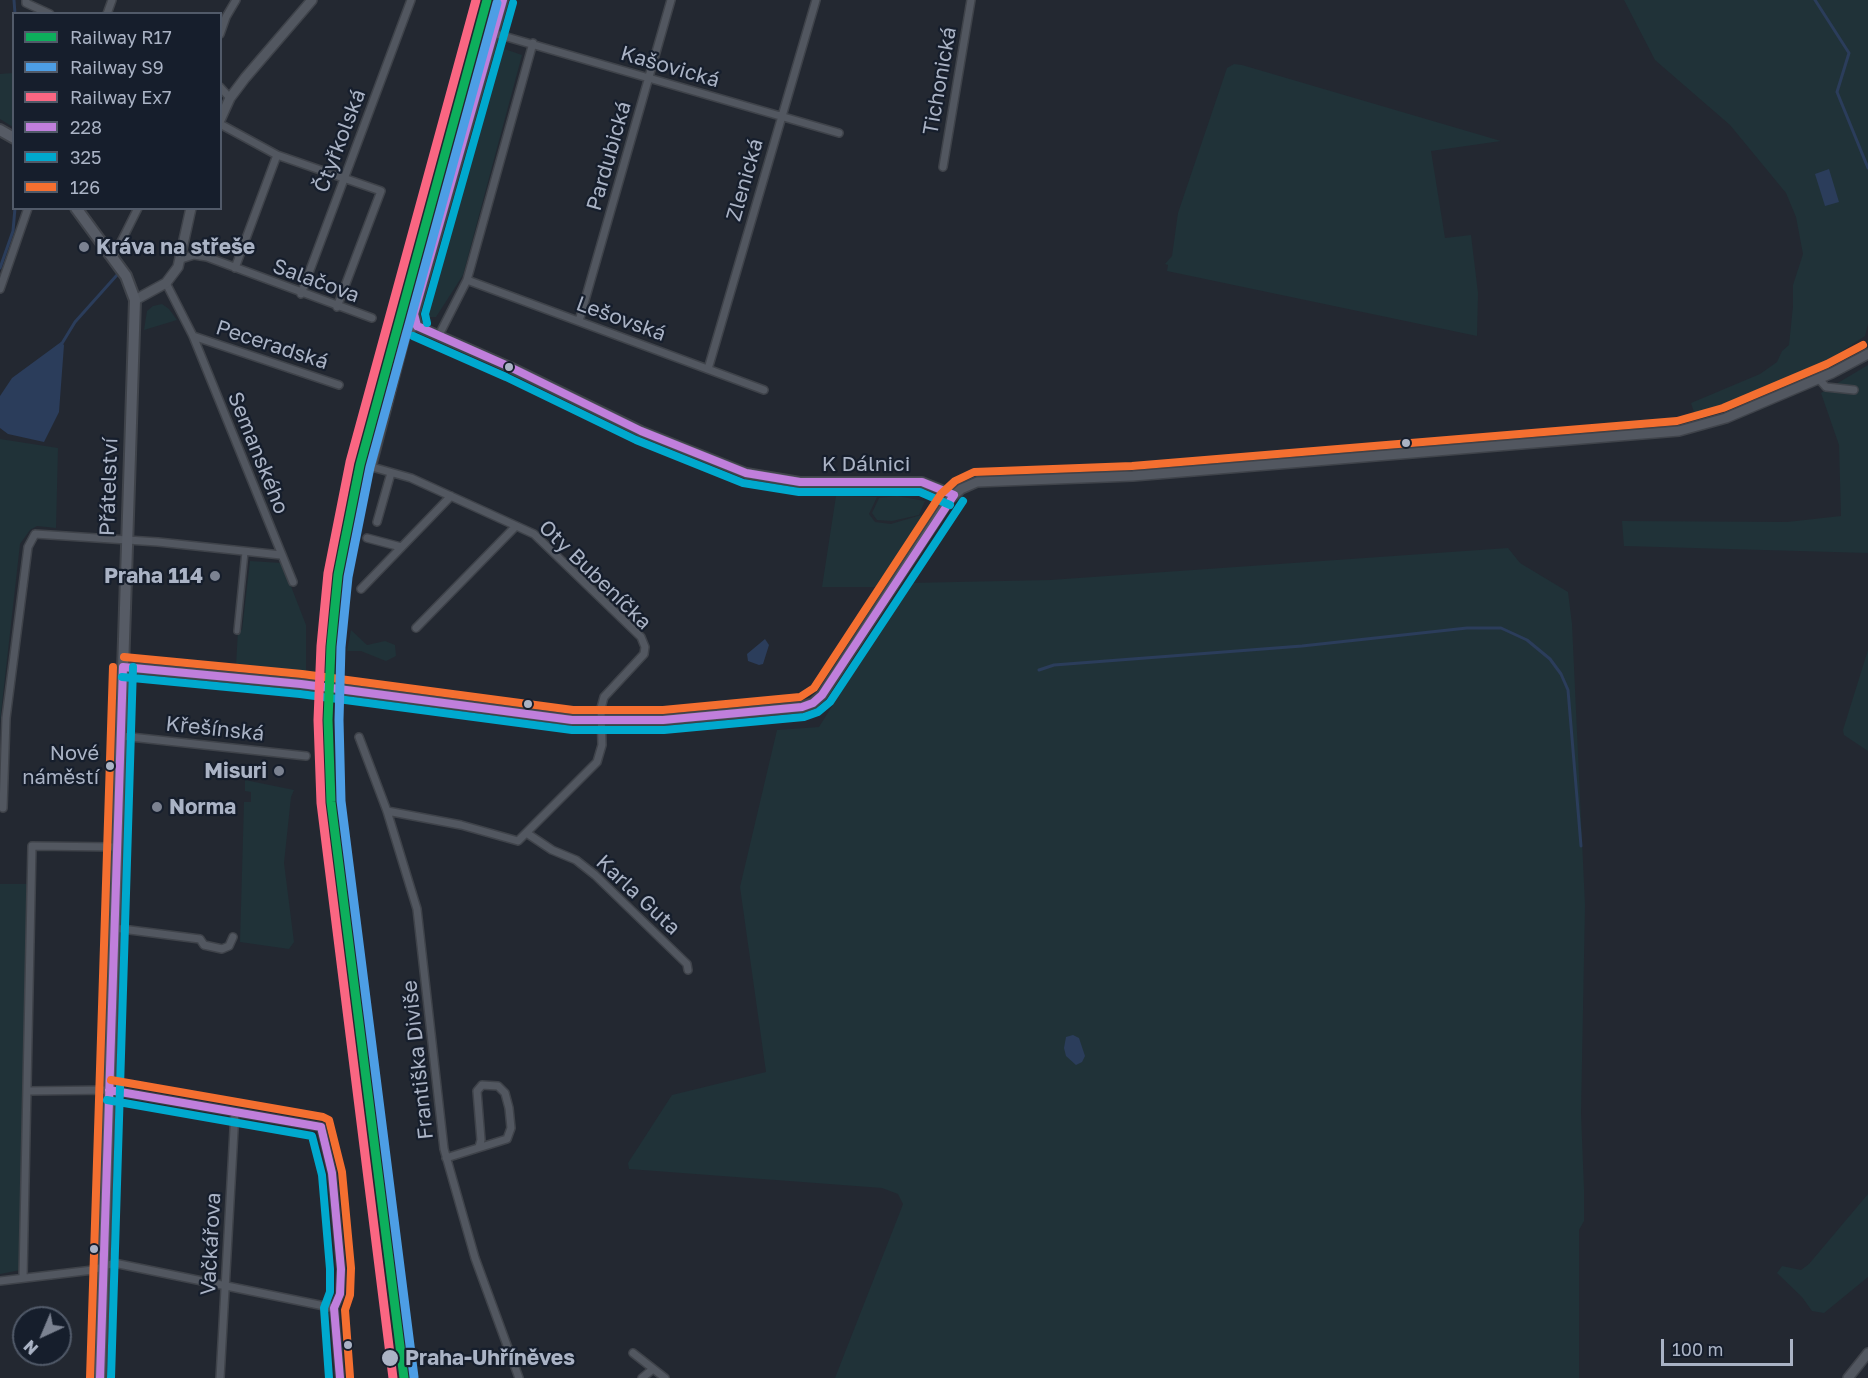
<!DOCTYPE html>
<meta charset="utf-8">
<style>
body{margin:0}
#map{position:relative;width:1868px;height:1378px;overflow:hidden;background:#232831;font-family:"Golos Text",sans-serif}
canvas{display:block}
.legend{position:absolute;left:12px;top:12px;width:210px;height:198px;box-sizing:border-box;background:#161e2c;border:2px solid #515a69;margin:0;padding:8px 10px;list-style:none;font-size:18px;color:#aab3c5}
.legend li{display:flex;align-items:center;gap:12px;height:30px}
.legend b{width:30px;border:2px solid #515a69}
.north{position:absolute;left:12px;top:1306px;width:60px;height:60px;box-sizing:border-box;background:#161e2c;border:2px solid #515a69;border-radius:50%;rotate:224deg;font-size:16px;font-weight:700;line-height:24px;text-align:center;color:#aab3c5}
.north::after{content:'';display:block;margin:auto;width:21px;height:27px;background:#7b8291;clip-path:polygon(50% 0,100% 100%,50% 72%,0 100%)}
.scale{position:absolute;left:1661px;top:1339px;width:132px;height:27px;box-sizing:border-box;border:3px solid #aab3c5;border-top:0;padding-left:8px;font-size:18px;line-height:21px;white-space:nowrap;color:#aab3c5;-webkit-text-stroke:4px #161e2c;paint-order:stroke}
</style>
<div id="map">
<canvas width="1868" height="1378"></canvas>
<ul class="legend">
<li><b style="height:8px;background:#0daf5c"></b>Railway R17</li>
<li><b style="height:8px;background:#4d9ee5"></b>Railway S9</li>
<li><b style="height:8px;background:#fa6682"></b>Railway Ex7</li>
<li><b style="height:8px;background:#c07fdc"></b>228</li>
<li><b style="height:8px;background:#00a9ce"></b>325</li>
<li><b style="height:8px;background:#f46f30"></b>126</li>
</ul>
<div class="north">N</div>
<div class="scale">100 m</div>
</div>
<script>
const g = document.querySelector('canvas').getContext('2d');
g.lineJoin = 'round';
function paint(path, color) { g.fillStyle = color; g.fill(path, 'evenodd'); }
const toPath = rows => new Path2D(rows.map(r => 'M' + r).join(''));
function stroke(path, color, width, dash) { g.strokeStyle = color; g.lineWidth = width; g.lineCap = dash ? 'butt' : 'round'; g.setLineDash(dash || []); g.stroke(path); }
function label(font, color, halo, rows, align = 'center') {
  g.font = font + ' "Golos Text",sans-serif'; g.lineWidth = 4.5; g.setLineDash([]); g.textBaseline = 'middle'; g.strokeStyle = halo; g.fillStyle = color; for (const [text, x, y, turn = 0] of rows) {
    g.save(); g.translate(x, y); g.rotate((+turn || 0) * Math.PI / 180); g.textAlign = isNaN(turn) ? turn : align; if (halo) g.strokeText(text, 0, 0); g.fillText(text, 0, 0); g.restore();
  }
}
paint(toPath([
 [1624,0,1868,0,1868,324,1865,336,1813,370,1734,406,1696,418,1691,403,1760,374,1777,362,1782,351,1789,345,1793,306,1793,285,1803,254,1796,217,1786,193,1730,125,1655,60],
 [496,46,522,55,463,275,436,317,422,317],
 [1242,65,1501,141,1431,151,1445,238,1471,235,1478,293,1477,336,1167,271,1168,265,1165,264,1172,256,1178,213,1227,68,1234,64],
 [13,73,14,73,13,127,0,119,0,74],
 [162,304,169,309,177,320,144,330,147,311,153,306],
 [1868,365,1868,553,1624,546,1622,521,1787,522,1841,516,1839,445,1821,393],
 [0,439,58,448,56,528,37,526,30,530,20,544,0,722],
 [836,496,877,497,869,514,875,522,891,524,921,515,923,518,878,587,822,587],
 [897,496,925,501,919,515,892,521,877,520,872,513,879,498],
 [1508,548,1520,563,1568,592,1572,624,1585,905,1581,1114,1584,1189,1584,1221,1579,1230,1579,1378,835,1378,900,1212,903,1204,898,1194,882,1188,629,1169,628,1163,672,1095,766,1072,740,887,777,730,819,727,909,583,1050,580],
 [250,561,282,563,306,625,306,676,236,666,238,630,242,630],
 [351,630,367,645,385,641,395,645,396,656,386,661,361,651,347,651],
 [1868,650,1868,751,1844,735,1843,730],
 [245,780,294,790,291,797,284,863,294,942,289,949,240,942,244,802,251,802,251,792,245,791],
 [0,884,28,884,20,1270,0,1274],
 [1868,1194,1868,1277,1824,1313,1812,1311,1802,1297,1777,1273,1782,1266,1801,1270,1809,1264]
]), '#203238');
paint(toPath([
 [1829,169,1839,202,1825,206,1815,174],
 [61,342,64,345,59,412,44,442,8,434,0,428,0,396,12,378],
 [765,639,769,645,763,664,759,665,748,661,747,654],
 [1073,1035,1079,1038,1085,1056,1082,1062,1076,1065,1066,1056,1064,1048,1066,1037]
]), '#2b3d5b');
stroke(toPath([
 [14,0,15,14],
 [1815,0,1849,53,1837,92,1868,168],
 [0,268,13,231,15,208],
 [61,345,75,322,117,275],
 [1039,670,1054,665,1302,646,1467,628,1501,628,1527,640,1550,659,1561,674,1568,690,1581,846]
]), '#2b3d5b', 3);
const pedestrian = toPath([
 [237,631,245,552]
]);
const minor = toPath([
 [26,0,26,3,50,14],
 [107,14,112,0],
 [493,33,839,133],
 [220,34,226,17,236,0],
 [220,87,230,98],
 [220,124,277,155,381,191,337,307],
 [943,167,971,0],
 [113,258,138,208],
 [181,259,194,255,207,257,372,318],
 [235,268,277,155],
 [467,280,764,390],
 [166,283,193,336,293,582],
 [0,289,28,208],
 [301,294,411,0],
 [579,321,671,0],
 [439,335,467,280,533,43],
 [193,336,339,385],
 [708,369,816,0],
 [1819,379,1826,387,1854,390],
 [377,522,391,473],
 [367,538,401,547],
 [361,589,451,496],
 [416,628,516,526],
 [121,736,306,756],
 [359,737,387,811,417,909,444,1149,475,1258,519,1378],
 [3,808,6,718,28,547,35,534,158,542,281,555],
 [387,811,461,825,518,841,597,762,602,745,601,708,604,697,644,654,645,647,641,637,534,534,411,478,372,467,407,332,417,326],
 [528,834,552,850,576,860,595,875,687,964,688,970],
 [114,928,200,939,204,945,222,949,229,946,233,937],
 [27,1091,109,1090,321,1127,332,1173,341,1269,340,1294,334,1308,340,1378],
 [446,1158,507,1139,511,1128,509,1108,505,1093,498,1086,482,1085,477,1091,481,1140,479,1147],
 [23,1277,32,846,117,847],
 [0,1281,93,1270,114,1263,334,1308],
 [633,1353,665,1378],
 [220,1378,235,1112],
 [642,1378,653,1369]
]);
const tertiary = toPath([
 [503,0,414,314,417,326,510,367,641,431,746,473,800,482,922,482,954,495],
 [220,120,230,98,245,78,312,0],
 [135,300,166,283,178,267,191,208],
 [123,667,301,684,572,720,663,720,802,707,813,703,822,695,949,500,961,489,977,482,1133,476,1679,431,1726,418,1832,373,1868,354],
 [1848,1378,1868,1353]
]);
const secondary = toPath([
 [0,130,14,138],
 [76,208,126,276,135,300,100,1378]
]);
stroke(pedestrian, '#3f434a', 8);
stroke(minor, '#3f434a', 10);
stroke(tertiary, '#3f434a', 12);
stroke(secondary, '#3f434a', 14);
stroke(pedestrian, '#525760', 5);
stroke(minor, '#525760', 7);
stroke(tertiary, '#525760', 9);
stroke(secondary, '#565b65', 10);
stroke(toPath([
 [417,326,510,367,641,431,746,473,800,482,922,482,954,495],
 [417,326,414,314,503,0],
 [123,667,301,684,572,720,663,720,802,707,813,703,822,695,954,495],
 [109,1090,321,1127],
 [321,1127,332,1173,341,1269,340,1294,334,1308,340,1378],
 [100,1378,123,667]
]), '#c07fdc', 8);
stroke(toPath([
 [427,323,425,314,513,3],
 [413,336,506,377,636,440,743,483,799,492,920,492,950,505],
 [122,677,300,694,572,730,664,730,804,717,818,712,830,702,963,501],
 [107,1100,312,1136,322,1175,330,1269,330,1292,324,1308,329,1378],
 [111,1378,133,667]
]), '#00a9ce', 8);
stroke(toPath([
 [124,657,302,674,573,710,663,710,800,697,814,688,941,494,955,481,974,472,1132,466,1677,421,1723,408,1827,364,1863,345],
 [111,1080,323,1117,329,1120,342,1172,351,1268,350,1295,345,1310,350,1377],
 [90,1378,113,667]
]), '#f46f30', 8);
stroke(toPath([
 [404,1378,331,802,328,720,331,646,338,575,360,465,487,0]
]), '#0daf5c', 9);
stroke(toPath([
 [414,1377,341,801,339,720,341,647,348,577,370,467,497,3]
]), '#4d9ee5', 9);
stroke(toPath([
 [393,1378,321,803,318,720,321,646,328,573,350,462,476,0]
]), '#fa6682', 9);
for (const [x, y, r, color] of [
 [84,247,6,"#7b8291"],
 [509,367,5,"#aab3c5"],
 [1406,443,5,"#aab3c5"],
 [215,576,6,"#7b8291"],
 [528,704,5,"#aab3c5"],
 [110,766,5,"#aab3c5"],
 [279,771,6,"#7b8291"],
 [157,807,6,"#7b8291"],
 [94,1249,5,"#aab3c5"],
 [348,1345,5,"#aab3c5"],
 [390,1358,9,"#aab3c5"]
]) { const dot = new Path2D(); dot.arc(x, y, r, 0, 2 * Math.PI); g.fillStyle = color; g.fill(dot); stroke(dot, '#161e2c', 2); }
label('20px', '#aab3c5', '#161e2c', [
 ["Nové",99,754],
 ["náměstí",99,778]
], 'right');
label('21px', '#aab3c5', '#161e2c', [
 ["Kašovická",670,67,16],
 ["Tichonická",940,81,-80],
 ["Čtyřkolská",340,141,-69],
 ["Pardubická",609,156,-74],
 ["Zlenická",745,180,-74],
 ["Salačova",316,281,20],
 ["Lešovská",621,319,20],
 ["Peceradská",272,345,18],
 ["Semanského",258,453,68],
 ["K Dálnici",866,464],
 ["Přátelství",109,487,-88],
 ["Oty Bubeníčka",595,575,44],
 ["Křešínská",215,729,6],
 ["Karla Guta",638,895,43],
 ["Františka Diviše",418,1060,-96],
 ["Vačkářova",211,1244,-87]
]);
label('bold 21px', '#aab3c5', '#161e2c', [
 ["Kráva na střeše",96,247],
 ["Praha 114",203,576,"right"],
 ["Misuri",267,771,"right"],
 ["Norma",169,807]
], 'left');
label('bold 21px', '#aab3c5', '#161e2c', [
 ["Praha-Uhříněves",405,1358]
], 'left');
</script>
